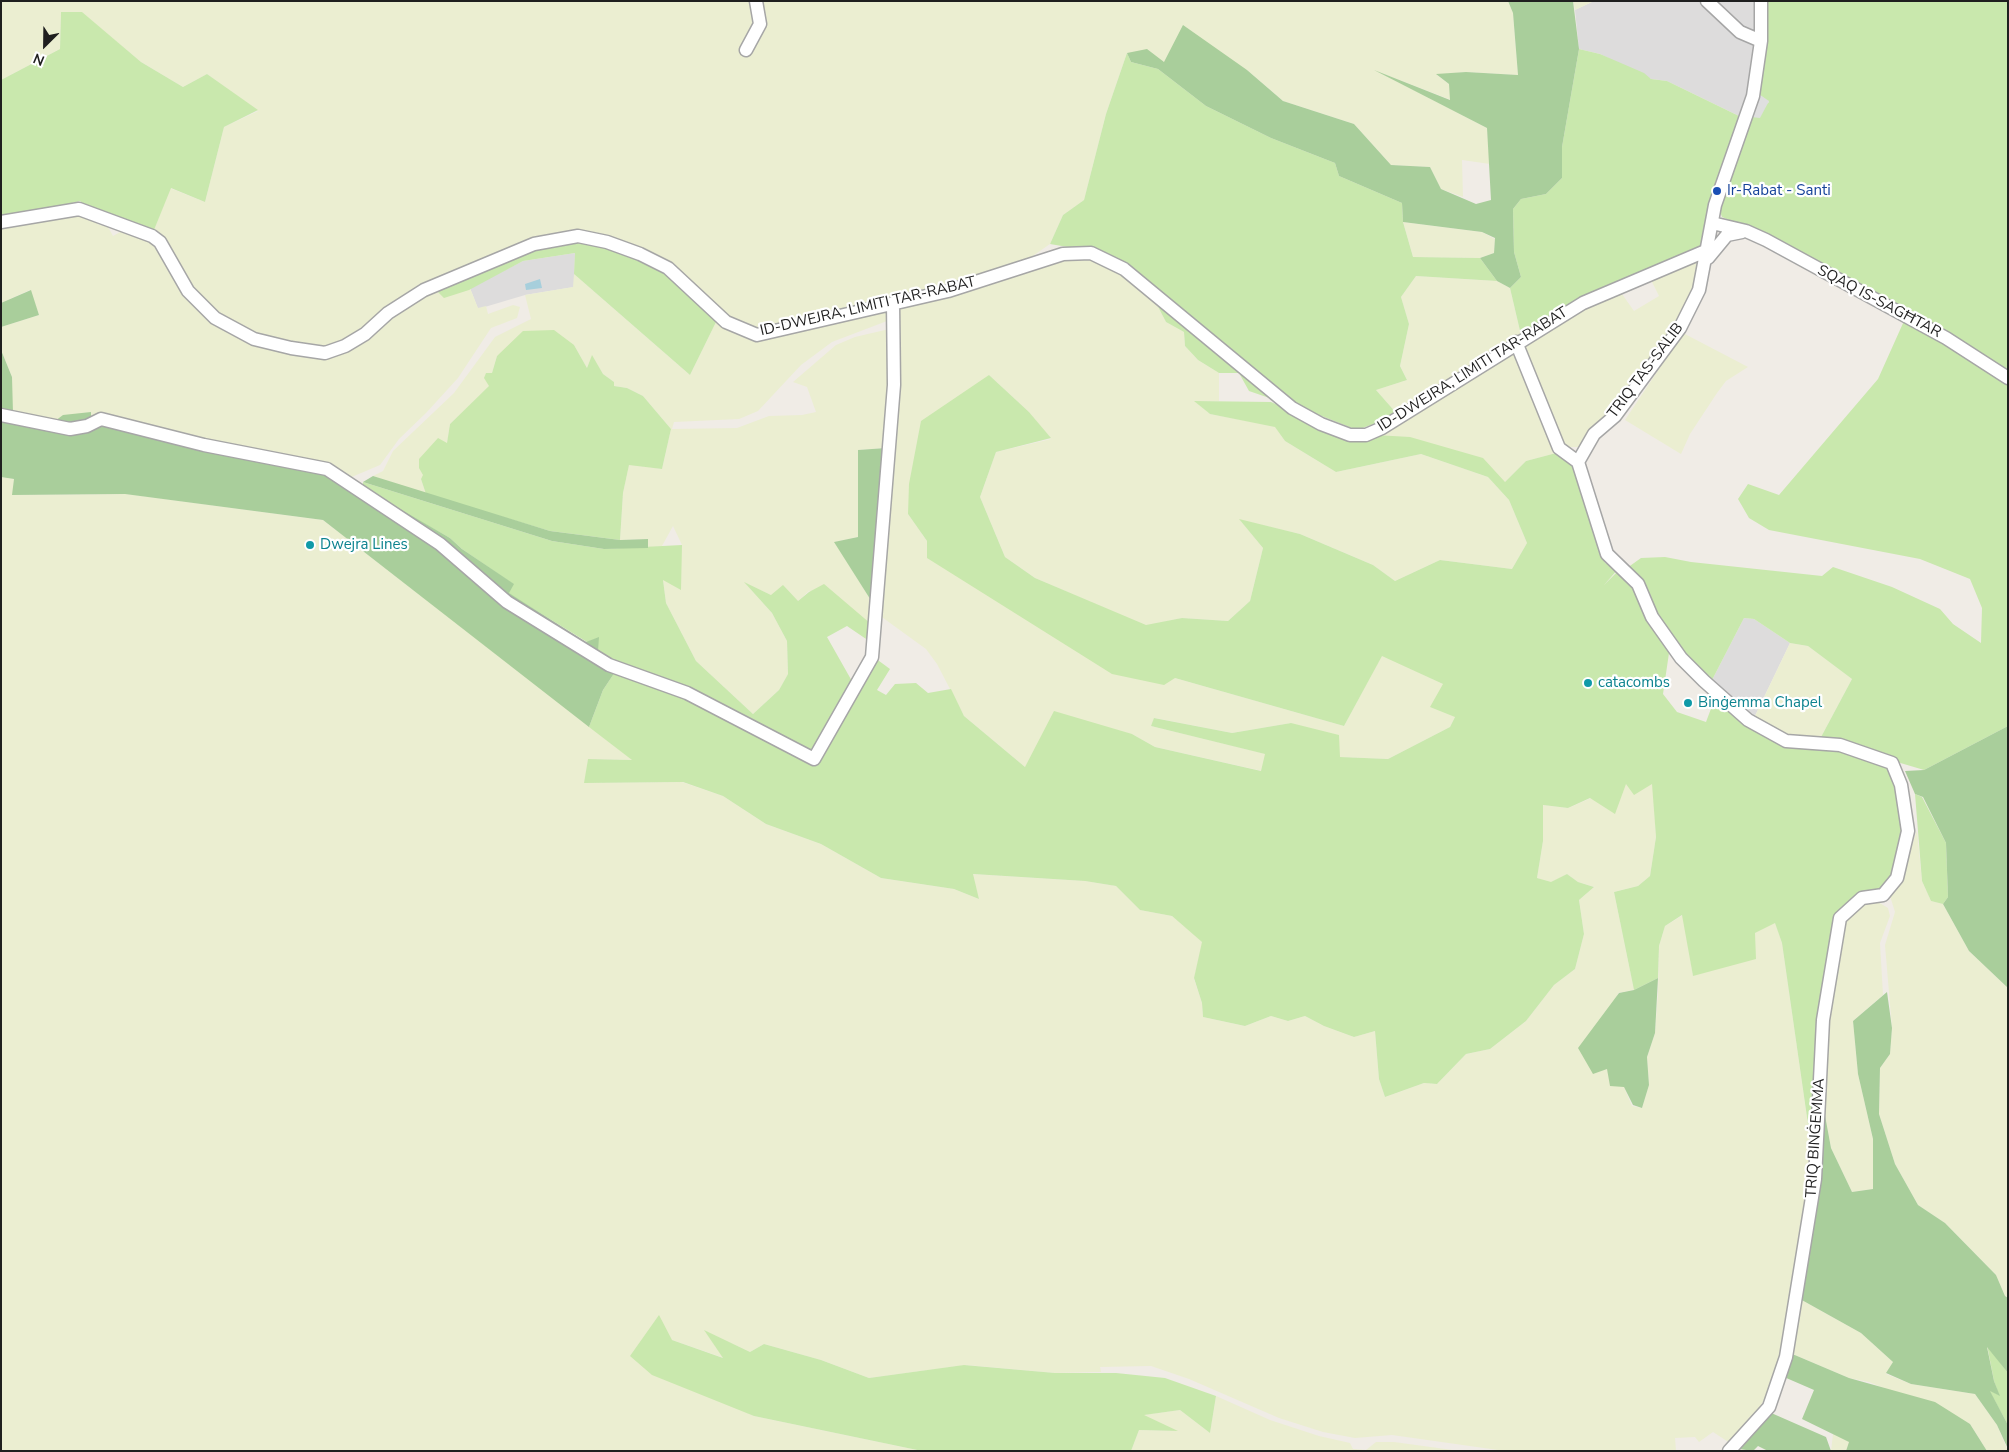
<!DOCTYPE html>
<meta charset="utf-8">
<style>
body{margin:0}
#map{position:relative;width:2009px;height:1452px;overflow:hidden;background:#f0ece6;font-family:"Nunito Sans",sans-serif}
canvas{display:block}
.frame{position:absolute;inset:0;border:2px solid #1f1f1f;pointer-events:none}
.north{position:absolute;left:20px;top:20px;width:50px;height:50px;-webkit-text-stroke:4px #fff;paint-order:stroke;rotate:203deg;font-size:14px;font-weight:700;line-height:20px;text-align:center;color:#1f1f1f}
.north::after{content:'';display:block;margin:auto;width:18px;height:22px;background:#1f1f1f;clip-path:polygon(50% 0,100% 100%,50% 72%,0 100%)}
</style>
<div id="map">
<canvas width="2009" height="1452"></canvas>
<div class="frame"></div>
<div class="north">N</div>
</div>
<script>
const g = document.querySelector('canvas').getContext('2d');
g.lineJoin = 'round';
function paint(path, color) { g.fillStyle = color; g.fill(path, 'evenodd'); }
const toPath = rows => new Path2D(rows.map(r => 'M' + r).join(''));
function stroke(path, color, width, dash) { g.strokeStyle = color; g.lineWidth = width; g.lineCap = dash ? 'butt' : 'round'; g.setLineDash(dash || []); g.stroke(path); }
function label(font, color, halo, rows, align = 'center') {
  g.font = font + ' "Nunito Sans",sans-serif'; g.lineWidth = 4.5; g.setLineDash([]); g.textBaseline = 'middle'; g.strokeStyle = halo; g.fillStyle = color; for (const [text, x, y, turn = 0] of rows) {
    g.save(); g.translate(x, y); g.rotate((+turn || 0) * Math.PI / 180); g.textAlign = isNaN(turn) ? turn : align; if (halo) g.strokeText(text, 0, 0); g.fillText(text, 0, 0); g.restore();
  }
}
paint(toPath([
 [1594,1,1757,1,1756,44,1746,103,1741,117,1667,81,1651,79,1600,54,1579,49,1575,10],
 [575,253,574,287,525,295,478,309,470,288,523,261],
 [1744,618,1754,619,1790,643,1754,718,1711,682]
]), '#dddcdc');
paint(toPath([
 [1,1,1508,1,1513,13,1518,75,1466,72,1437,75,1449,84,1451,100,1381,73,1487,128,1490,164,1462,160,1463,197,1441,189,1430,167,1391,165,1354,124,1283,101,1247,70,1164,62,1127,53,1106,114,1084,200,1063,215,1050,244,1027,260,941,289,758,330,736,322,707,301,679,271,534,239,482,259,432,282,354,337,323,348,256,336,218,315,190,288,159,232,154,230,170,188,205,202,224,127,258,111,207,74,183,87,141,62,81,12,61,12,60,49,1,80],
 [1573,1,1594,1,1575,10],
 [68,214,85,215,99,221,97,224,108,227,113,236,122,231,152,241,211,322,312,355,378,330,406,306,435,289,470,288,478,308,486,306,488,314,513,305,520,307,517,318,491,328,458,378,426,413,399,439,380,465,347,479,314,459,303,461,91,421,91,413,55,421,12,413,12,377,1,350,1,327,39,315,30,290,1,303,1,226],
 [1403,222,1482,232,1495,239,1494,253,1480,258,1413,257],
 [1090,256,1116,267,1153,297,1166,322,1184,332,1185,346,1198,360,1219,373,1219,401,1195,401,1210,414,1275,426,1285,441,1336,472,1421,454,1488,477,1509,500,1527,543,1512,569,1440,560,1395,581,1373,565,1300,534,1240,520,1263,548,1250,601,1228,621,1182,618,1146,626,1035,578,1005,557,980,497,996,452,1051,439,1029,412,989,375,908,514,927,541,1175,678,1344,726,1382,655,1443,684,1455,717,1450,727,1388,759,1339,757,1291,723,1232,733,1155,718,1151,726,1266,754,1262,771,1155,747,1132,734,1025,767,964,716,937,664,926,649,879,615,895,312,901,303,1053,261],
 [1699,259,1695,283,1677,319,1646,370,1580,447,1562,447,1560,452,1526,461,1505,482,1375,435,1577,312,1622,294,1634,311,1659,296,1651,280],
 [574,274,690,375,717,320,750,337,886,309,887,321,832,342,801,365,758,411,739,419,674,422,672,429,737,428,769,416,802,415,816,412,807,387,793,382,836,345,855,337,885,330,889,331,890,382,886,448,858,450,858,537,835,542,872,602,871,624,809,591,798,601,771,595,745,583,772,613,787,641,788,674,779,690,753,714,696,661,666,603,663,580,682,545,673,526,662,546,648,548,647,539,620,540,623,493,629,464,662,469,671,429,643,396,627,388,614,386,614,382,603,374,592,356,587,368,574,345,497,356,492,373,486,374,485,378,490,386,450,424,447,444,421,479,426,494,373,476,383,471,393,451,454,393,495,337,531,319,525,295,573,287],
 [1416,276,1497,281,1510,288,1521,335,1415,400,1398,415,1376,390,1407,380,1400,366,1409,324,1401,297],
 [1683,333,1748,367,1726,381,1717,393,1690,434,1681,454,1625,420],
 [1,477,14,479,13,495,127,494,323,520,633,760,588,759,585,783,682,782,723,796,766,824,821,844,881,878,954,889,979,899,972,874,1085,881,1116,886,1140,910,1172,916,1203,942,1194,979,1202,1003,1203,1017,1245,1026,1271,1016,1288,1021,1305,1016,1324,1026,1354,1037,1375,1031,1379,1079,1385,1097,1424,1083,1437,1084,1466,1054,1490,1049,1526,1021,1554,985,1575,969,1584,934,1579,900,1594,887,1598,888,1578,882,1567,874,1551,883,1537,878,1543,841,1543,805,1568,808,1626,783,1653,784,1656,837,1650,876,1638,886,1614,892,1634,990,1618,993,1607,1069,1624,1087,1632,1106,1642,1108,1649,1085,1647,1057,1655,1033,1658,992,1659,946,1665,926,1683,915,1693,976,1755,933,1775,922,1782,943,1812,1152,1806,1204,1779,1358,1769,1390,1759,1409,1749,1418,1730,1443,1713,1432,1699,1442,1695,1437,1675,1438,1676,1451,1505,1451,1392,1435,1355,1438,1323,1432,1279,1418,1189,1379,1151,1366,1100,1367,1101,1372,1055,1373,966,1365,869,1378,821,1360,764,1344,750,1352,705,1331,724,1358,672,1340,630,1356,754,1416,922,1451,1,1451],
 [1790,643,1808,646,1852,679,1820,739,1786,735,1754,718],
 [1917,830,1922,881,1931,901,1943,904,1969,951,2008,988,2008,1298,2005,1296,1996,1275,1945,1223,1918,1205,1895,1164,1879,1114,1880,1068,1890,1054,1892,1028,1885,945,1895,912,1890,896,1899,886],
 [1865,901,1878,902,1888,908,1890,916,1880,943,1883,995,1853,1021,1858,1074,1873,1139,1873,1189,1852,1192,1831,1148,1822,1099,1825,1051,1842,924],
 [1800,1299,1861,1333,1893,1362,1886,1374,1911,1384,1975,1394,1997,1425,2008,1451,1987,1451,1970,1424,1869,1382,1849,1378,1790,1353],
 [1216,1396,1270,1420,1319,1436,1350,1443,1353,1449,1366,1450,1376,1442,1394,1442,1460,1451,1131,1451,1139,1430,1176,1431,1142,1415,1180,1410,1210,1433],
 [1833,1434,1850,1442,1846,1451,1831,1451]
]), '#ebeed1');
paint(toPath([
 [1766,1,2008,1,2008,372,1750,229,1722,217,1718,206,1751,117,1769,102,1760,95],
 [61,12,82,12,141,62,183,87,207,74,258,110,224,127,205,202,171,188,154,230,129,224,87,207,80,201,18,216,1,216,1,80,60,49],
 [1579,49,1600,54,1644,73,1651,79,1667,81,1741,117,1702,249,1521,335,1510,288,1521,277,1514,252,1513,209,1521,199,1546,194,1562,178,1562,147],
 [1127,53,1131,62,1158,69,1206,106,1271,138,1335,163,1339,176,1402,203,1403,222,1413,257,1480,258,1497,281,1416,276,1401,297,1409,324,1400,366,1407,380,1376,390,1398,415,1357,430,1304,409,1289,401,1103,253,1050,244,1063,215,1084,200,1106,114],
 [583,240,623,251,667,271,705,311,717,320,690,375,574,274,575,253,523,261,469,290,444,298,435,289,531,248],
 [1153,297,1281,402,1249,391,1239,373,1219,373,1198,360,1185,346,1184,332,1166,322],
 [1904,321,1942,340,2008,383,2008,726,1924,770,1820,739,1852,679,1808,646,1790,643,1754,619,1744,618,1711,682,1696,668,1657,621,1627,568,1641,558,1665,557,1691,562,1822,576,1833,567,1892,587,1940,609,1953,624,1981,643,1982,608,1970,579,1920,559,1769,530,1749,518,1738,499,1748,484,1779,495,1878,379],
 [554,330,574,345,587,368,592,355,603,374,614,382,614,386,627,388,643,396,671,429,662,469,629,465,623,493,620,540,550,531,426,494,421,479,423,475,419,468,419,459,438,438,447,443,450,424,489,386,484,378,486,373,492,373,497,356,523,331],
 [989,375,1029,412,1051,438,996,452,980,497,1005,557,1035,578,1146,625,1182,618,1228,621,1250,601,1263,548,1239,519,1300,534,1373,565,1395,581,1440,560,1512,569,1527,543,1509,500,1488,477,1421,454,1336,472,1285,441,1275,427,1210,414,1194,401,1271,402,1353,438,1375,435,1410,437,1483,458,1505,482,1526,461,1560,452,1575,465,1605,563,1619,568,1604,585,1619,570,1631,585,1669,653,1663,694,1677,712,1706,722,1715,698,1747,726,1890,766,1899,796,1904,832,1891,880,1878,892,1839,915,1812,1152,1782,943,1775,923,1755,933,1756,959,1693,976,1682,915,1665,926,1659,946,1658,978,1634,990,1614,892,1638,886,1650,876,1656,837,1652,784,1634,795,1626,784,1615,814,1590,798,1568,808,1543,805,1543,841,1537,878,1551,882,1567,874,1578,882,1594,887,1579,900,1584,934,1575,969,1554,985,1526,1021,1490,1049,1466,1054,1437,1084,1424,1083,1385,1097,1379,1079,1375,1031,1354,1037,1324,1026,1305,1016,1288,1021,1271,1016,1245,1026,1203,1017,1202,1003,1194,978,1202,942,1172,916,1140,910,1116,886,1085,881,973,874,979,899,954,889,881,878,821,844,766,824,723,796,683,782,584,783,588,759,632,760,589,727,603,690,619,666,598,651,598,638,587,642,508,593,513,584,462,549,450,538,363,489,363,482,552,541,604,549,682,545,681,590,663,580,666,603,696,661,753,714,779,690,788,674,787,641,772,613,744,582,771,595,783,585,798,601,809,592,824,584,871,624,869,641,847,626,827,637,857,690,875,658,890,669,877,690,886,695,895,684,916,683,928,693,951,689,964,716,1025,767,1054,711,1132,734,1155,747,1261,771,1265,754,1151,726,1154,718,1232,733,1291,723,1339,735,1340,757,1388,759,1450,727,1455,717,1430,707,1443,684,1382,656,1344,726,1175,678,1164,685,1112,674,927,558,927,541,908,514,909,484,921,421],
 [1915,794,1922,797,1946,843,1948,897,1943,904,1931,901,1922,881],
 [659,1315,672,1340,723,1358,704,1330,750,1352,764,1344,821,1360,869,1378,964,1365,1055,1373,1116,1373,1165,1378,1216,1396,1210,1433,1180,1410,1144,1415,1178,1431,1139,1430,1131,1451,922,1451,754,1416,652,1375,630,1356],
 [1987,1345,2008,1373,2008,1425,1989,1390,1999,1395,1994,1381]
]), '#c9e8ad');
paint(toPath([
 [1508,1,1573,1,1579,49,1562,147,1562,178,1546,194,1521,199,1513,209,1514,252,1521,277,1510,288,1497,281,1480,258,1494,253,1495,238,1482,232,1403,222,1402,203,1339,176,1335,163,1271,138,1206,106,1158,69,1131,62,1127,53,1147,49,1164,62,1183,25,1247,70,1283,101,1354,124,1391,165,1430,167,1441,189,1476,204,1491,200,1487,128,1374,70,1450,100,1449,84,1436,74,1466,72,1518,75,1513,13],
 [31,290,39,315,1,327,1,303],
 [1,350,12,377,13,413,55,421,63,415,91,412,91,420,159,429,303,461,314,459,450,538,462,549,514,584,509,593,586,642,599,637,598,651,619,666,603,690,589,727,323,520,125,494,12,495,14,479,1,477],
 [886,448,872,602,834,542,858,537,858,450],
 [373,476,550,531,620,540,648,539,648,548,604,549,552,541,363,482],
 [2008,726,2008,988,1969,951,1943,904,1948,897,1946,843,1923,797,1915,794,1905,771,1924,770],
 [1658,978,1655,1033,1647,1057,1649,1085,1642,1108,1633,1105,1624,1087,1610,1086,1607,1069,1593,1074,1578,1048,1619,993,1634,990],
 [1887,992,1892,1028,1890,1054,1880,1068,1879,1114,1895,1164,1918,1205,1945,1223,1996,1275,2005,1296,2008,1298,2008,1373,1987,1347,1994,1381,2000,1396,1990,1391,2008,1425,2008,1449,1997,1425,1975,1394,1911,1384,1886,1373,1893,1362,1861,1333,1800,1299,1822,1099,1831,1148,1852,1192,1873,1189,1873,1139,1858,1074,1853,1021],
 [1790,1353,1849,1378,1935,1402,1970,1424,1987,1451,1846,1451,1849,1442,1802,1419,1814,1390,1784,1377],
 [1769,1412,1826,1437,1831,1451,1768,1451,1758,1446,1753,1451,1739,1449]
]), '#a9ce9b');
paint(toPath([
 [1760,95,1769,101,1760,118,1751,117]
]), '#dfdfdf');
paint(toPath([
 [540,279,542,288,526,290,525,284]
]), '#a7cfdc');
const minor = toPath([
 [1707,1,1740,32,1761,41],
 [746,50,760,24,756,1],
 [1,222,79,209,152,236,160,242,188,291,215,318,254,339,291,348,325,353,345,346,365,334,388,313,424,290,534,244,578,236,607,242,640,254,668,268,726,322,757,335,948,291,1063,254,1091,253,1124,269,1292,408,1321,424,1350,435,1366,435,1382,428,1583,303,1708,250],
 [1712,223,1746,231,1766,240,1946,338,2008,378],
 [1708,258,1727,235,1742,232],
 [1516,342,1559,448,1578,462],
 [1,415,70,429,87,426,101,419,204,445,327,469,440,544,507,602,609,665,687,693,814,759,872,657,894,385,893,303],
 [1729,1451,1769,1407,1786,1357,1815,1179,1823,1020,1840,918,1862,898,1883,895,1897,878,1908,831,1901,785,1892,763,1840,745,1786,741,1748,720,1704,681,1681,658,1652,617,1638,584,1607,554,1578,462,1594,434,1615,416,1680,328,1699,290,1715,205,1753,96,1761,41,1761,1]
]);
stroke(minor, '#a6a6a6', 15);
stroke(minor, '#fff', 12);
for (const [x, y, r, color] of [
 [1717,191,5,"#1a4fb4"],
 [310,545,5,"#0f9aa8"],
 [1588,683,5,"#0f9aa8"],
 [1688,703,5,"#0f9aa8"]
]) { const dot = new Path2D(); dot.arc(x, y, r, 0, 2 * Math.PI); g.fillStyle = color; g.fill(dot); stroke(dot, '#fff', 2); }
label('15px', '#164399', '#fff', [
 ["Ir-Rabat - Santi",1727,191]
], 'left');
label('15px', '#1f1f1f', '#fff', [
 ["SQAQ IS-SAGĦTAR",1879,302,28],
 ["ID-DWEJRA, LIMITI TAR-RABAT",868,307,-13],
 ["ID-DWEJRA, LIMITI TAR-RABAT",1473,370,-32],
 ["TRIQ TAS-SALIB",1646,371,-53],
 ["TRIQ BINĠEMMA",1816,1138,-86]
]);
label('15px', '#0d838f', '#fff', [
 ["Dwejra Lines",320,545],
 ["catacombs",1598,683],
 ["Binġemma Chapel",1698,703]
], 'left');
</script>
